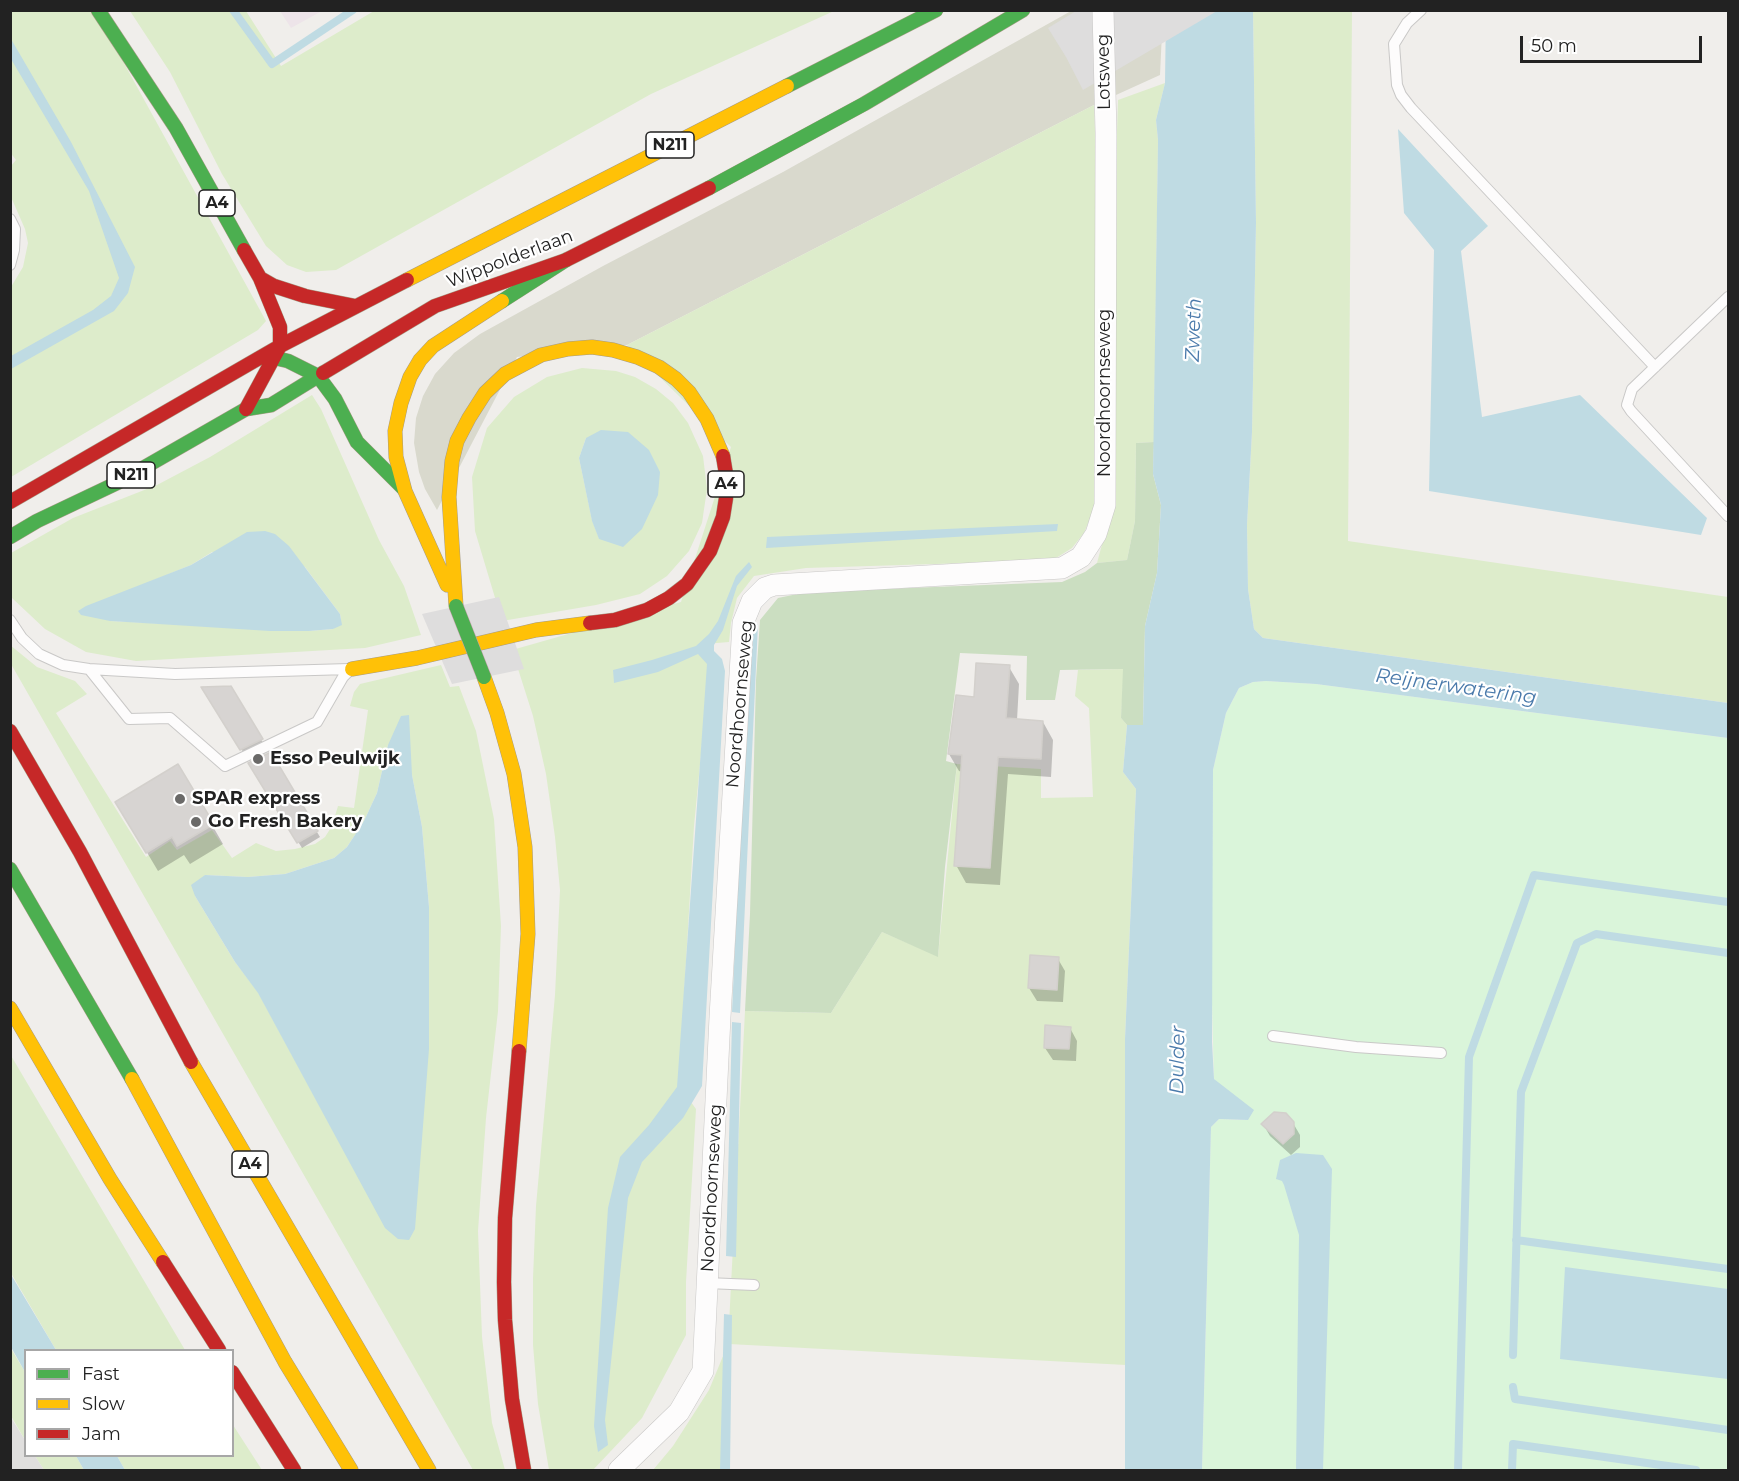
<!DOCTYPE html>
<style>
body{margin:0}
#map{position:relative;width:1739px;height:1481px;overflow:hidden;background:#f0eeeb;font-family:Montserrat,sans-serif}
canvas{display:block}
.frame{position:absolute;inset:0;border:12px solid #222;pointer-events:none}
.legend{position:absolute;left:24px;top:1349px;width:210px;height:108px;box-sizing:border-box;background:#fff;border:2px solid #a7a7a7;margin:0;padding:8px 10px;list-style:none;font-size:18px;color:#222}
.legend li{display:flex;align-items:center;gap:12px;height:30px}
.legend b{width:30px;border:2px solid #a7a7a7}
.scale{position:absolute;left:1520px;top:36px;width:182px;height:27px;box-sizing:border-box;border:3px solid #222;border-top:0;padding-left:8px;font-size:18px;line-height:21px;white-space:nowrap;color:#222;-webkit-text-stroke:4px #fff;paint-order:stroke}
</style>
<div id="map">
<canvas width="1739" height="1481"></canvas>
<div class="frame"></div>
<ul class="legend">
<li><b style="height:8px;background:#4caf50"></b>Fast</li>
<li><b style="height:8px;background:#ffc107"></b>Slow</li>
<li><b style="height:8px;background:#c62828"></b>Jam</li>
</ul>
<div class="scale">50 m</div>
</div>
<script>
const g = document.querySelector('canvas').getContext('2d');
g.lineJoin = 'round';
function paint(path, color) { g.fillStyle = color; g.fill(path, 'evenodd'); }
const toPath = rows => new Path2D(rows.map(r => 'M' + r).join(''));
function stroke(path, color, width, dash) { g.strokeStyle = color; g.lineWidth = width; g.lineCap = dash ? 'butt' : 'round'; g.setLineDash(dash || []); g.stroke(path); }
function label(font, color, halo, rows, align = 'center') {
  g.font = font + ' Montserrat,sans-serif'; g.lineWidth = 4.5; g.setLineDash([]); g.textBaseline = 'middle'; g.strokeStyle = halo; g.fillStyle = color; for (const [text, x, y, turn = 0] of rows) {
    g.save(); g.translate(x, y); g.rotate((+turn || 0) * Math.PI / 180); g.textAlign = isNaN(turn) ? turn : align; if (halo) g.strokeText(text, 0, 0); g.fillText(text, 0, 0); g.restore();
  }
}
paint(toPath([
 [280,11,322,11,291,28]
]), '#ede4e9');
paint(toPath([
 [1071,11,1163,11,1160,75,1094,105,627,345,517,357,437,510,425,489,419,472,414,443,416,418,423,396,435,374,454,353,480,334,603,266,783,172]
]), '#d9d9cd');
paint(toPath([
 [11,11,91,11,109,36,266,321,258,330,11,477,11,287,23,267,28,243,25,229,11,197,11,166,16,160,10,152],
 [130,11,246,11,281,66,374,11,834,11,651,94,336,270,306,272,287,265,266,246,222,174,170,72],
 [1253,11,1352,11,1348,541,1728,597,1728,703,1263,638,1254,629,1248,589,1247,525,1252,432,1256,223],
 [1165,83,1156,120,1158,140,1154,442,1136,443,1135,521,1127,560,1097,563,1104,537,1118,100],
 [1094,105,1098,210,1096,480,1094,509,1084,533,1072,548,1056,558,1032,561,806,568,754,576,737,598,731,623,729,642,705,644,710,662,694,826,680,1064,683,1091,696,1109,686,1282,686,1335,642,1418,593,1470,549,1470,538,1404,533,1345,533,1278,536,1206,555,995,560,890,555,837,546,774,533,716,512,650,681,602,731,447,627,345],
 [582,368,616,371,635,377,656,389,673,403,688,423,703,456,707,489,702,523,689,551,667,576,640,594,596,605,502,621,475,531,472,477,487,428,514,397,547,377],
 [586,438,599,538,592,520,579,458],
 [312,395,321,409,379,540,404,586,421,635,365,648,136,661,86,652,45,629,12,598,11,553,73,518,157,485,210,457],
 [212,552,305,567,340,614,341,619,333,629,309,631,110,621,142,585,191,565],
 [10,645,37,667,75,681,87,694,56,713,146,857,170,841,177,850,212,830,232,858,256,843,276,851,295,849,315,844,325,837,332,826,338,806,354,808,368,710,350,706,354,692,360,684,441,665,450,687,459,686,476,731,494,819,501,926,498,1011,486,1118,478,1231,482,1337,492,1423,505,1470,473,1470,11,664],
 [388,745,412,775,422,827,429,907,360,1180,258,992,235,962,195,896,205,875,248,877,285,874,334,858,347,847,364,821,377,793],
 [1124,669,1121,718,1127,725,1123,772,1136,789,1125,1039,1126,1365,729,1344,726,1470,653,1470,673,1446,709,1390,728,1344,745,1011,831,1013,882,932,938,956,957,764,1041,769,1041,798,1093,797,1089,708,1075,696,1078,670],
 [10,1054,185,1350,56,1350,11,1273],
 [10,1347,25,1372,25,1440,11,1416],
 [233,1425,262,1470,125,1470,117,1456,232,1456],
 [35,1456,76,1456,84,1470,44,1470]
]), '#ddeccb');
paint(toPath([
 [1154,442,1153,474,1161,505,1157,573,1145,626,1143,725,1127,725,1121,718,1123,669,1060,670,1055,700,1026,700,1027,656,960,653,946,761,957,764,945,867,938,957,882,932,831,1013,745,1011,750,914,756,680,760,620,778,598,807,592,1062,582,1085,572,1097,563,1127,560,1135,521,1136,443]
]), '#cbdec1');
paint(toPath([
 [1266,681,1316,684,1728,738,1728,1470,1202,1470,1211,1127,1219,1119,1248,1120,1214,1079,1211,967,1213,770,1226,713,1239,688,1253,682]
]), '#daf5da');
paint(toPath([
 [10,1416,25,1440,26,1456,35,1456,44,1470,11,1470]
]), '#e0dfde');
paint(toPath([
 [1166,11,1253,11,1256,223,1252,432,1247,525,1248,589,1254,629,1263,638,1728,703,1728,738,1316,684,1266,681,1253,682,1239,688,1226,713,1213,770,1212,1042,1214,1079,1254,1110,1248,1120,1219,1119,1211,1127,1202,1470,1125,1470,1125,1039,1136,789,1123,772,1127,725,1143,725,1145,626,1157,573,1161,505,1153,474,1158,140,1156,120,1165,83],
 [11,39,71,142,135,267,128,293,114,311,11,369,11,356,93,310,111,296,119,278,89,191,11,59],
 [1398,129,1488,226,1461,251,1482,417,1580,395,1707,518,1701,535,1429,491,1434,250,1404,213],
 [601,430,628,432,649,450,660,472,658,495,642,529,623,547,599,539,592,521,579,458,586,438],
 [1058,524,1057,531,766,548,767,537],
 [265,531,275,534,289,546,340,614,342,625,333,629,309,631,270,631,110,621,81,615,78,611,86,606,191,565,247,532],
 [749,562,752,567,737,586,723,630,714,645,714,651,722,659,725,671,702,1086,683,1118,642,1162,628,1198,605,1420,608,1445,598,1452,594,1426,608,1208,620,1157,649,1125,677,1087,707,664,698,654,658,672,614,683,613,670,652,660,696,646,709,634,718,621,736,576],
 [749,624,758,624,740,1013,732,1012],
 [409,715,412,775,422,827,429,907,429,1049,415,1229,409,1240,398,1239,385,1228,258,993,235,962,195,896,191,885,205,875,248,877,285,874,334,858,347,847,364,821,377,793,388,745,401,716],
 [732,1022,741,1023,736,1257,726,1256],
 [1296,1153,1323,1155,1332,1169,1323,1470,1296,1470,1299,1235,1284,1185,1282,1181,1276,1179,1280,1160],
 [1565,1267,1728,1289,1728,1379,1560,1359],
 [10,1273,56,1350,26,1350,25,1372,11,1347],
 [724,1314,732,1315,730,1470,720,1470],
 [76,1456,117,1456,125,1470,84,1470]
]), '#bfdbe3');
paint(toPath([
 [1076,11,1217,11,1083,90,1066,57,1048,28],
 [499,597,524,669,452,684,422,614]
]), '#dedddd');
paint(toPath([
 [1009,667,1019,684,1017,720,1043,722,1053,740,1051,777,1008,774,1000,885,966,883,956,865,962,772,959,771,949,754,975,698],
 [230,687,265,746,245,755,204,688],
 [270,754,320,837,302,848,250,764],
 [178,766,223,844,190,864,184,855,158,871,117,802],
 [1032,957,1058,959,1065,971,1063,1002,1037,1001,1029,988],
 [1070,1028,1077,1041,1076,1061,1053,1060,1045,1048],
 [1293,1123,1300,1135,1300,1147,1291,1155,1270,1136,1263,1124]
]), '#0003');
stroke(toPath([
 [233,10,272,64,353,10],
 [1516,1240,1728,1269],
 [1513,1355,1521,1092,1577,943,1596,934,1728,953],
 [1513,1387,1515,1399,1728,1430],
 [1458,1470,1469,1057,1534,875,1728,902],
 [1512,1470,1513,1444,1696,1470]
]), '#bfdbe3', 8);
const building = toPath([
 [976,663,1010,665,1006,718,1043,721,1041,759,998,757,990,868,954,866,962,755,948,754,956,695,974,697,976,663],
 [231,686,263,739,240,750,201,687,231,686],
 [271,752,318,831,297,843,248,763,271,752],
 [178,764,214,824,177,846,172,837,146,853,115,802,178,764],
 [1030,955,1059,957,1057,990,1028,988,1030,955],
 [1045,1025,1071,1027,1069,1049,1044,1048,1045,1025],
 [1274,1112,1286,1113,1294,1122,1294,1134,1283,1144,1261,1124,1274,1112]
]);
paint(building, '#d7d4d2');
stroke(building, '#d3d0cc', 1.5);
const lane = toPath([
 [1421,10,1407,23,1394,44,1397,85,1401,95,1411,108,1655,367],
 [10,219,15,229,14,250,10,265],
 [1728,297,1632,389,1627,405,1631,411,1728,516],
 [10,620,22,638,39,654,63,665,89,669,175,674,349,669],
 [89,669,129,719,170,718,225,766,317,722,343,677,350,670],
 [1273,1036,1356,1047,1441,1053],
 [707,1283,754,1285]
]);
const street = toPath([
 [619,1470,679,1412,703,1371,720,1017,743,623,752,601,765,588,774,585,1062,568,1081,557,1096,534,1105,505,1106,133,1103,10]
]);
const fast = toPath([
 [98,10,176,128,244,250],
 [787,86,936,10],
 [709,188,864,104,1023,10],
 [502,301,566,260],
 [260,358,275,358,288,361,318,376,335,399,357,442,404,489],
 [10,537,37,521,117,483,246,409,271,405,323,373],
 [10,869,132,1079]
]);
const slow = toPath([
 [407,280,787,86],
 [447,585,405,491,396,457,395,431,401,403,410,377,420,360,433,346,502,301],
 [456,606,449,497,452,461,457,441,469,418,485,393,505,374,541,355,568,349,592,347,613,350,637,357,659,367,676,379,689,392,707,419,723,456],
 [352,669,417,658,536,630,590,623],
 [484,677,497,713,514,774,525,847,528,934,519,1051],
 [10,1008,110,1179,163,1262],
 [191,1062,429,1470],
 [132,1079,285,1362,351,1470]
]);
const jam = toPath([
 [244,250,260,278,280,327,280,346,246,409],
 [260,278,274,286,305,296,355,306],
 [323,373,435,306,566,260,709,188],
 [10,502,280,346,407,280],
 [590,623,615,620,647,610,669,598,687,584,710,551,723,517,726,498,726,474,723,456],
 [10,731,80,852,191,1062],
 [519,1051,505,1218,504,1282,505,1320,512,1399,524,1470],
 [163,1262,219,1350],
 [232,1372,294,1470]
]);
stroke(lane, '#c9c8c7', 12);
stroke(street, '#c9c8c7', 22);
stroke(fast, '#a79c86', 15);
stroke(slow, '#a79c86', 15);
stroke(jam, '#a79c86', 15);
stroke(lane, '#fdfcfc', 10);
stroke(street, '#fdfcfc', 21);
stroke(fast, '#4caf50', 14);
stroke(slow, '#ffc107', 14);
stroke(jam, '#c62828', 14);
const fastBridge = toPath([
 [456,606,484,677]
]);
stroke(fastBridge, '#c5a2ac', 15, []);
stroke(fastBridge, '#4caf50', 14);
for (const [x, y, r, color] of [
 [258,759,6,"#6a6968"],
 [180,799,6,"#6a6968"],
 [196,822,6,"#6a6968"]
]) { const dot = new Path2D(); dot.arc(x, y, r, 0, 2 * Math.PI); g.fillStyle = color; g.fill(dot); stroke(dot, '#fff', 2); }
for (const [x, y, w] of [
 [670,145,48],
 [217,203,36],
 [131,475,48],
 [726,484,36],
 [250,1164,36]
]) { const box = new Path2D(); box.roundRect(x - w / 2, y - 13, w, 26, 4.5); g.fillStyle = '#fff'; g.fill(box); stroke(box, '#222', 1.5); }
label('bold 16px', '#222', null, [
 ["N211",670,145],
 ["A4",217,203],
 ["N211",131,475],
 ["A4",726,484],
 ["A4",250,1164]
]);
label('18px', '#222', '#fff', [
 ["Lotsweg",1104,72,-91],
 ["Wippolderlaan",510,259,-21],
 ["Noordhoornseweg",1105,393,-90],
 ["Noordhoornseweg",740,704,-85],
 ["Noordhoornseweg",712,1188,-87]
]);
label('bold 18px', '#222', '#fff', [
 ["Esso Peulwijk",270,759],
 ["SPAR express",192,799],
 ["Go Fresh Bakery",208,822]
], 'left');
label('italic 20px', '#4a7aab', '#fff', [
 ["Zweth",1194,330,-88],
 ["Reijnerwatering",1456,687,8],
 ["Dulder",1178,1060,-89]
]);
</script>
